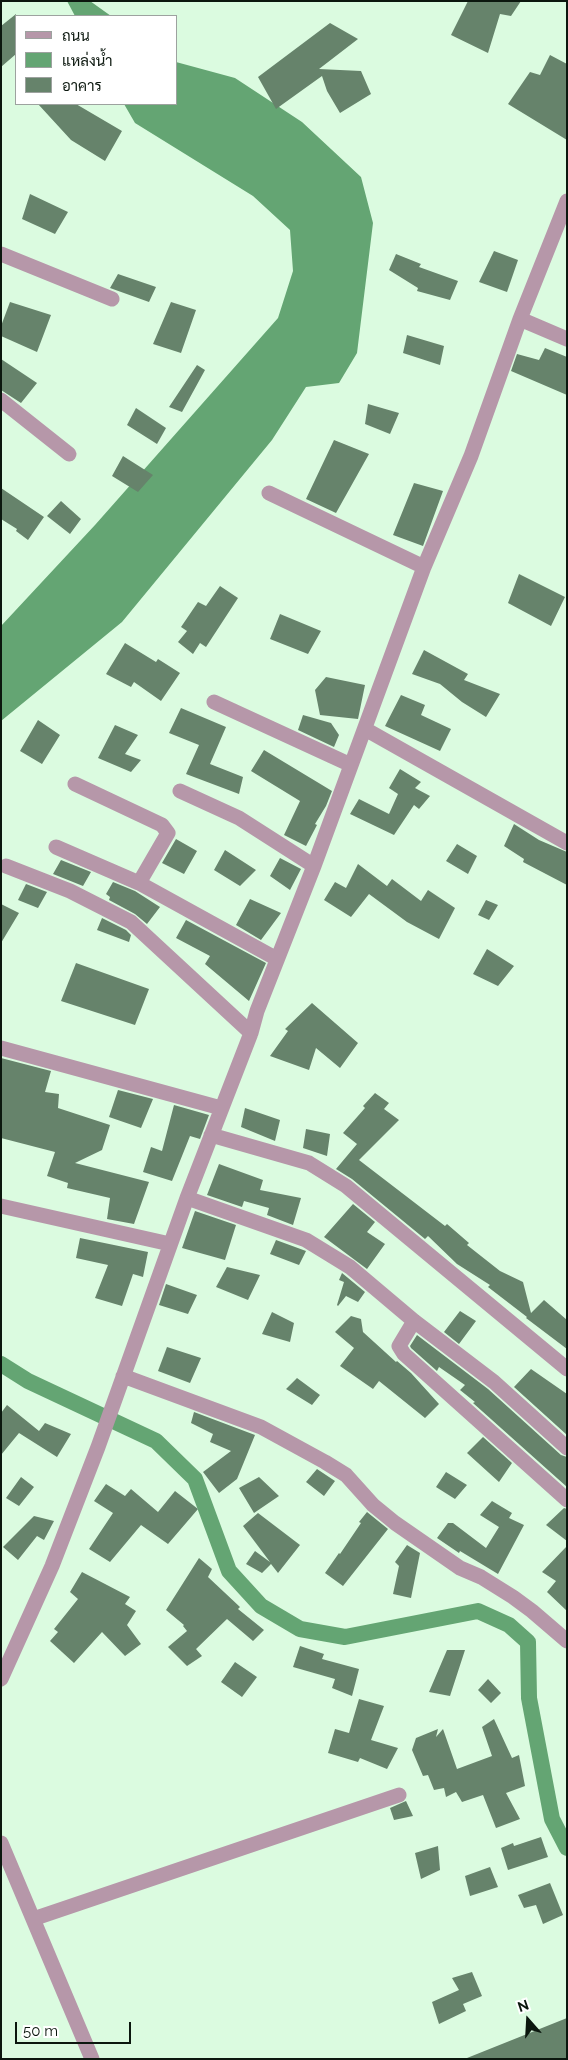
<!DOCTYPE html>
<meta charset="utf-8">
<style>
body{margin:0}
#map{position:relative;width:568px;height:2060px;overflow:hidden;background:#dbfbe0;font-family:Raleway,Sarabun,sans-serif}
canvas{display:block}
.frame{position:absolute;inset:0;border:2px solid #0b170e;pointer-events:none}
.legend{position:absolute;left:15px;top:15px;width:162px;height:90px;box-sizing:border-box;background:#fff;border:1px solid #9da29f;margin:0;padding:6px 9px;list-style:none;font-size:15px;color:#0b170e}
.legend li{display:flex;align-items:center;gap:10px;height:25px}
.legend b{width:25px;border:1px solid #9da29f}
.north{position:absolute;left:503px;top:1995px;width:50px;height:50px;-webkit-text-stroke:4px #fff;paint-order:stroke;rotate:341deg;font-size:14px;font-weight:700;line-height:20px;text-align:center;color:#0b170e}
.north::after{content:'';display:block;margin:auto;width:18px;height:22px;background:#0b170e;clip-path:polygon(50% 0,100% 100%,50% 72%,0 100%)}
.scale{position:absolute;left:15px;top:2022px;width:116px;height:22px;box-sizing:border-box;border:2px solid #0b170e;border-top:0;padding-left:6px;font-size:15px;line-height:18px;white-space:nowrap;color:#0b170e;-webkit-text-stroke:4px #fff;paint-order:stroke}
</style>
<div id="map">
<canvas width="568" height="2060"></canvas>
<div class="frame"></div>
<ul class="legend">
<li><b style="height:6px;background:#b697a9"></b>ถนน</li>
<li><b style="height:14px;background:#64a573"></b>แหล่งน้ำ</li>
<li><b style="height:14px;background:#66836b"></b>อาคาร</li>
</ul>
<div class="north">N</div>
<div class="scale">50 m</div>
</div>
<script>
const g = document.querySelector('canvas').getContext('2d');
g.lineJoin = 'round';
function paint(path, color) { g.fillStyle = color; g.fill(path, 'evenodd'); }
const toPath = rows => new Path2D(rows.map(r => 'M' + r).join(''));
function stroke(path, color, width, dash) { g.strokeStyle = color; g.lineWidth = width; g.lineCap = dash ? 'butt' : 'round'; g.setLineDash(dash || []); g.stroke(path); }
paint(toPath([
 [67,1,90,1,111,16,75,16],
 [176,62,235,78,302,122,361,177,373,223,357,353,339,383,306,387,272,440,122,622,1,721,1,626,95,525,278,318,293,271,290,230,253,196,135,123,124,104,176,104]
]), '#64a573');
stroke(toPath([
 [1,1364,28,1381,156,1441,195,1479,229,1571,261,1606,300,1629,345,1637,478,1611,509,1625,528,1642,529,1698,552,1819,567,1848]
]), '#64a573', 16);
paint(toPath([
 [468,1,521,1,511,16,500,14,488,53,451,35],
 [16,14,16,54,1,67,1,26],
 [330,23,358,39,319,69,361,71,371,94,340,113,327,91,322,76,276,109,258,77],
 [550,55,567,64,567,140,508,104,530,72,540,75],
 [38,104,76,104,122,131,105,161,71,140],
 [30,194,68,212,55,234,22,219],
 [494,251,518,260,507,292,479,282],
 [396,254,421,264,419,267,458,281,450,300,417,291,418,288,389,270],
 [118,274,156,287,149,302,110,288],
 [10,302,51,315,37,352,1,336,1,326],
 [171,302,196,310,181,353,153,344],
 [407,335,444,346,440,365,403,353],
 [545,348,567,357,567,395,511,371,517,354,539,360],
 [1,359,37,383,21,403,1,390],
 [197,365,205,370,182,412,169,407],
 [368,404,399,413,390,434,365,424],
 [136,408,166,428,157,444,127,425],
 [334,440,369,454,336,513,306,499],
 [123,456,153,475,138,492,112,476],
 [414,483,443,491,423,546,393,535],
 [1,488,44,517,28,540,16,531,17,529,1,519],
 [61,501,81,519,70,534,47,516],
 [519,574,565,597,551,626,508,603],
 [220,586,238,598,206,647,200,643,193,654,178,642,187,631,181,627,198,602,206,606],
 [280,614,321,631,308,654,270,639],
 [125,643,156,662,158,659,180,673,161,701,134,682,131,687,106,674],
 [424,650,468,674,464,680,500,694,486,717,462,702,440,684,412,674],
 [326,677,365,685,358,719,320,715,315,690],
 [401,695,425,705,421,715,451,729,440,751,385,726],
 [181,708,226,727,210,764,243,777,239,794,186,774,199,745,169,733],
 [303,715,331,723,339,735,334,747,298,730],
 [38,720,60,735,42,764,20,751],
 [115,725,138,735,125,754,141,760,131,772,98,758],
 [264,750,332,791,326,806,315,824,317,825,306,846,284,835,300,801,251,771],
 [400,769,421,782,415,788,430,796,419,809,414,805,394,835,350,814,359,799,389,814,398,794,389,788],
 [514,824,539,840,567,852,567,885,523,862,524,859,504,846],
 [176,839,197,851,184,874,162,863],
 [457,844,477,856,468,874,446,861],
 [225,850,256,870,240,886,214,870],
 [280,858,301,869,290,890,270,876],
 [61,860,91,872,83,886,53,874],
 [358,864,387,886,392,879,421,901,428,890,455,908,439,939,407,922,369,894,351,917,324,900,335,882,346,888],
 [113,882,135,891,160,907,147,924,135,914,109,900,110,897,106,894],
 [26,884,47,892,38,908,18,900],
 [250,899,281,913,261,940,236,925],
 [486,900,498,905,489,920,478,915],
 [1,904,19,913,1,943],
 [102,918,126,930,131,935,129,942,97,930],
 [186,920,266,963,249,1001,205,964,210,956,176,938],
 [487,949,514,966,498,986,473,974],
 [76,963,149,989,135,1025,61,1001],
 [312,1003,358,1043,340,1068,316,1048,309,1070,270,1056,288,1031,285,1029],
 [1,1058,51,1071,45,1092,59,1094,58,1108,110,1125,102,1150,75,1163,149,1182,134,1224,107,1219,110,1198,67,1188,68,1183,47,1176,55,1152,1,1138],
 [118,1090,153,1099,141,1128,109,1117],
 [375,1093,389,1103,384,1109,399,1120,359,1160,445,1226,447,1224,469,1243,467,1245,500,1271,523,1282,531,1313,544,1300,567,1320,567,1349,526,1318,527,1317,488,1287,490,1285,457,1264,428,1236,425,1239,352,1179,336,1169,357,1144,343,1133,365,1108,363,1106],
 [174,1105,209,1115,200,1139,190,1136,172,1181,143,1172,151,1147,162,1151],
 [245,1108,280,1120,275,1141,241,1127],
 [306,1129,330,1134,327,1156,303,1148],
 [219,1164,263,1180,260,1190,301,1198,293,1225,267,1215,269,1208,244,1201,242,1207,207,1195],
 [353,1204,375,1222,367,1232,385,1244,367,1269,324,1237],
 [195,1211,236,1225,225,1260,182,1248],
 [80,1238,148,1252,143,1277,133,1274,122,1306,95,1298,108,1265,76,1258],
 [276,1240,306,1251,299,1265,270,1254],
 [227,1267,260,1275,248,1300,216,1287],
 [342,1273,365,1292,358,1302,346,1296,338,1306,337,1305,344,1282,339,1280],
 [166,1284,197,1295,188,1314,159,1305],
 [460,1311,476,1321,459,1344,444,1332],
 [272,1312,294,1323,290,1342,262,1334],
 [351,1316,361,1319,363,1332,396,1362,397,1361,411,1373,439,1404,425,1418,379,1381,373,1389,340,1366,354,1348,335,1332],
 [417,1335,488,1389,561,1455,567,1457,567,1487,473,1403,475,1402,460,1390,465,1385,439,1367,437,1371,411,1348,410,1346],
 [167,1347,201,1358,190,1383,158,1371],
 [531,1369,567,1394,567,1435,514,1387],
 [297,1378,320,1395,312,1405,286,1389],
 [7,1405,39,1431,45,1423,71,1434,57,1457,19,1433,1,1455,1,1413],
 [194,1412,255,1435,237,1479,219,1493,203,1472,231,1451,210,1442,213,1434,191,1423],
 [483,1437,512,1463,499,1482,467,1453],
 [317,1469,335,1481,324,1496,306,1482],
 [446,1472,467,1485,455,1499,436,1487],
 [21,1477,34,1487,19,1506,6,1498],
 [259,1477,279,1496,254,1513,239,1488],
 [106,1484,125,1496,131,1489,158,1512,175,1491,198,1509,168,1544,141,1525,110,1562,89,1549,113,1513,94,1501],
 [492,1501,512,1513,509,1518,524,1525,498,1574,460,1551,459,1553,437,1538,448,1523,453,1523,486,1548,499,1527,480,1515],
 [564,1508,567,1509,567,1541,546,1525],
 [367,1512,388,1529,343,1586,325,1573,339,1553,340,1554,361,1523,359,1522],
 [258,1513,300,1545,278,1573,271,1564,262,1573,246,1564,255,1551,270,1562,243,1526],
 [34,1516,54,1521,44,1540,37,1536,18,1560,3,1547],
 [407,1545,420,1553,411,1598,393,1594,399,1566,395,1562],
 [567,1546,567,1611,547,1592,556,1581,542,1572],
 [199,1558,212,1569,208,1577,240,1607,238,1609,264,1630,253,1641,227,1619,196,1649,202,1656,187,1666,168,1647,187,1631,183,1626,184,1625,166,1610],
 [82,1572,130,1597,125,1604,136,1611,127,1625,141,1644,125,1656,102,1632,74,1663,50,1641,58,1632,54,1629,78,1599,70,1592],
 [300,1646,324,1654,322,1659,359,1669,352,1696,332,1688,335,1679,293,1667],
 [447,1650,465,1650,450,1696,429,1692],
 [235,1662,257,1677,242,1697,221,1682],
 [488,1679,501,1693,491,1703,478,1690],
 [359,1699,384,1706,371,1740,398,1748,387,1769,360,1758,358,1762,328,1753,335,1729,349,1733],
 [494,1719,512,1758,519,1755,525,1786,506,1793,520,1819,496,1828,483,1795,462,1802,456,1792,446,1797,444,1788,434,1790,428,1775,423,1776,412,1750,416,1738,438,1729,436,1737,443,1729,457,1769,492,1756,482,1727],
 [406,1801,413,1816,394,1820,390,1808],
 [541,1837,548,1857,508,1870,501,1848,513,1843,514,1846],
 [438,1846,440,1870,421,1879,415,1853],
 [490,1867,498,1887,470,1896,465,1876],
 [550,1883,563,1915,543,1924,536,1905,524,1908,518,1895],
 [472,1972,482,1996,463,2004,466,2011,439,2024,432,2002,459,1990,452,1978],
 [567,2018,567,2059,467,2059,467,2058]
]), '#66836b');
stroke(toPath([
 [1,254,112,299],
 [520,319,567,339],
 [1,400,69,454],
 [269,493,424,567],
 [214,702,351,765],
 [365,729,567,843],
 [75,784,162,825,168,833,139,883],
 [180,791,239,818,314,866],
 [56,847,139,883,277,959],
 [6,866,70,891,131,922,251,1033],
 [1,1048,221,1108],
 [211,1135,309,1163,346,1186,567,1369],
 [187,1198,306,1240,350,1267,414,1321,494,1382,567,1448],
 [1,1206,170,1244],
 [414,1321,399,1346,404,1354,567,1500],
 [123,1376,261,1427,325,1462,346,1475,373,1505,395,1523,460,1568,481,1577,513,1597,532,1611,567,1641],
 [1,1679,52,1566,98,1447,187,1198,251,1033,257,1011,314,866,424,567,471,456,520,319,567,201],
 [1,1843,92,2059],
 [33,1919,399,1795]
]), '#b697a9', 15);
</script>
